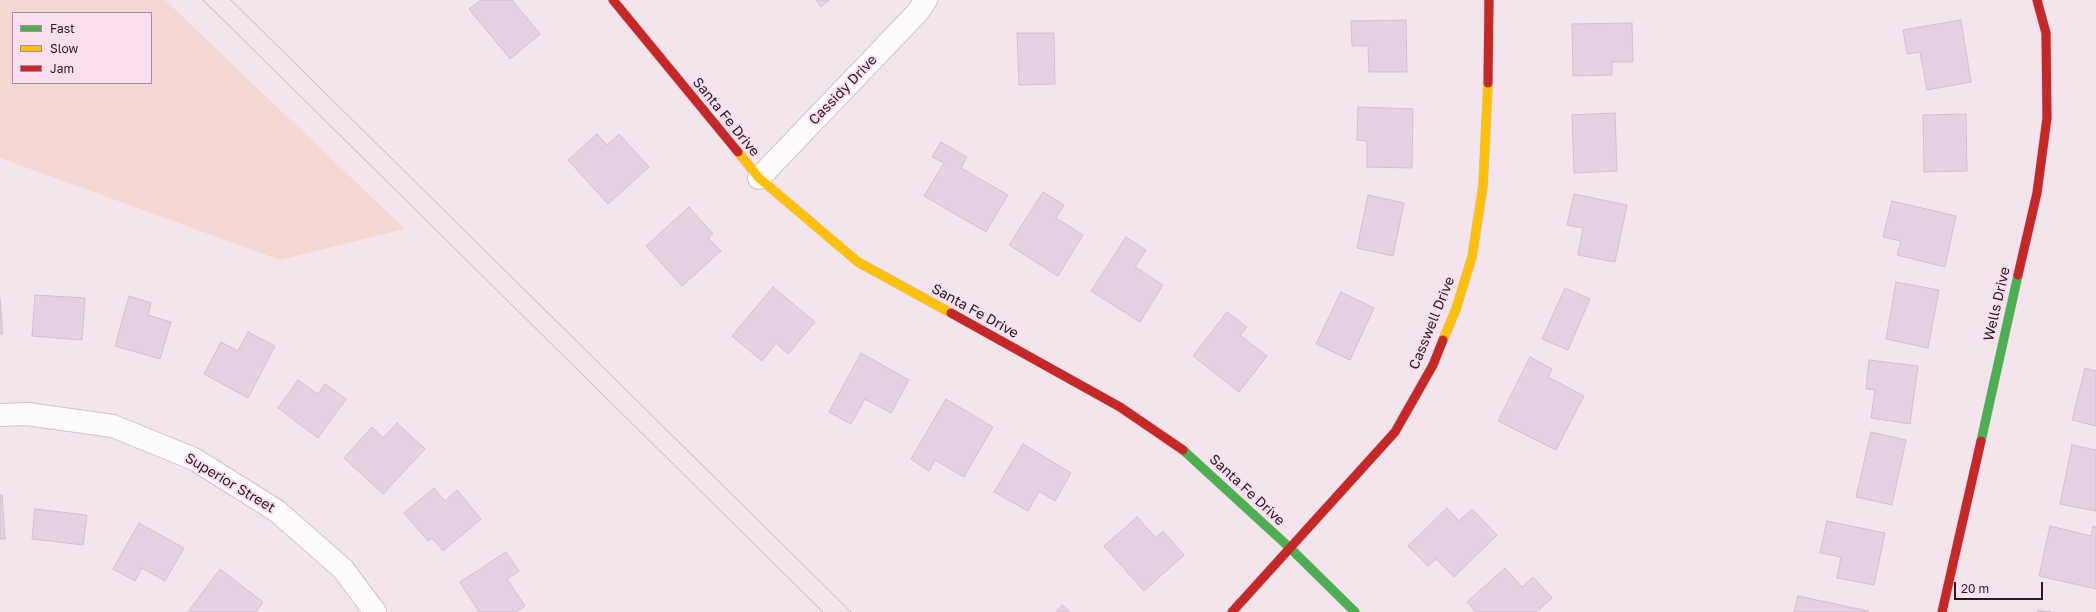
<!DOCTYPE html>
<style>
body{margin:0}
#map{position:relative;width:2096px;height:612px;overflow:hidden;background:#f4e5ed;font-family:"Golos Text",sans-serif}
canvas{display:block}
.legend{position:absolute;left:12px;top:12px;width:140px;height:72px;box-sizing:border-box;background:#fadfee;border:1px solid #a98f9e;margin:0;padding:5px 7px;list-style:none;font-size:12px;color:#2f1725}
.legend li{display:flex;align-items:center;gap:8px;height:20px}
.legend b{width:20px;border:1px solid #a98f9e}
.scale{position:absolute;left:1954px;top:582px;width:89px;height:18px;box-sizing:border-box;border:2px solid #2f1725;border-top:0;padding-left:5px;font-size:12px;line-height:14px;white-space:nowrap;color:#2f1725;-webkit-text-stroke:3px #fadfee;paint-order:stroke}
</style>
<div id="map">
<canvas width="2096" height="612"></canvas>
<ul class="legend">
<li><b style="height:5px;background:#4caf50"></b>Fast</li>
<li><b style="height:5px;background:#ffc107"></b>Slow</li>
<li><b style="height:5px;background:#c62828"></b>Jam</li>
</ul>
<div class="scale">20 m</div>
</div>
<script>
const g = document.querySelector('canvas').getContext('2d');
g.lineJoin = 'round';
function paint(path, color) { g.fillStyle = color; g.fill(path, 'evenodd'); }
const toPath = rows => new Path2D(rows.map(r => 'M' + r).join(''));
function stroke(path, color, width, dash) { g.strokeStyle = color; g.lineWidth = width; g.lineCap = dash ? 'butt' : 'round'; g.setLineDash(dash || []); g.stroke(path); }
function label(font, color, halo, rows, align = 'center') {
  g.font = font + ' "Golos Text",sans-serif'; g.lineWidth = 4; g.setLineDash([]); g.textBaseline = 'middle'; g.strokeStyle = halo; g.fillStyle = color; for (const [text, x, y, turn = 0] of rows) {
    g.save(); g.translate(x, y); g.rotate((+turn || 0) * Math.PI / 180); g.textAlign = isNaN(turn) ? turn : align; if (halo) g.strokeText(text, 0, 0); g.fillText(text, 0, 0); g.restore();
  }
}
paint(toPath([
 [0,0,165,0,405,229,280,260,0,158],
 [13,13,151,13,151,83,13,83]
]), '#f5d8d2');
const building = toPath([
 [481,0,512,0,540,34,510,59,469,9,481,0],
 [816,0,829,0,821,7,816,0],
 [1406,20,1407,72,1369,72,1368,46,1352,46,1351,21,1406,20],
 [1961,20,1971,82,1927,90,1920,52,1907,54,1903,30,1961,20],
 [1632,23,1633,62,1612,62,1612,75,1573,76,1572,24,1632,23],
 [1017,33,1054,33,1055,84,1019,85,1017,33],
 [1358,107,1413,109,1412,168,1367,167,1367,141,1357,140,1358,107],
 [1615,113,1617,171,1574,173,1572,115,1615,113],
 [1966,114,1967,171,1924,172,1923,115,1966,114],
 [597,134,607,145,619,134,649,167,608,204,568,160,597,134],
 [941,142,967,157,961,168,1008,195,986,232,924,196,944,163,932,157,941,142],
 [1043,192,1064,205,1056,218,1083,235,1058,276,1009,245,1043,192],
 [1574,194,1627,205,1615,262,1578,255,1583,228,1567,225,1574,194],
 [1368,195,1404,203,1393,256,1357,248,1368,195],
 [1892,201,1956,216,1945,267,1897,255,1901,241,1883,237,1892,201],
 [689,207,713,234,708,238,721,251,682,286,646,246,689,207],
 [1126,237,1146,250,1135,267,1163,285,1140,322,1091,291,1126,237],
 [1896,282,1939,290,1928,348,1886,339,1896,282],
 [773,287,815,322,788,354,776,343,762,361,732,336,773,287],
 [1565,288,1590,299,1568,350,1542,339,1565,288],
 [1341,292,1374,308,1350,360,1316,344,1341,292],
 [35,295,85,298,82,340,32,336,35,295],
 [129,296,151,303,148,315,171,322,160,359,115,346,129,296],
 [0,299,3,334,0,334,0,299],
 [1227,312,1247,327,1240,335,1267,356,1239,392,1193,356,1227,312],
 [248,332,275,346,248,398,204,374,221,342,238,351,248,332],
 [861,353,909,380,891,413,865,399,851,424,829,412,861,353],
 [1530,357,1552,369,1548,377,1584,396,1556,450,1498,421,1530,357],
 [1869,360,1918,366,1910,424,1871,418,1875,390,1866,389,1869,360],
 [2085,368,2096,371,2096,426,2072,420,2085,368],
 [298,380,318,394,325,384,346,399,318,438,278,408,298,380],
 [946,399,993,427,964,477,935,460,929,471,911,459,946,399],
 [397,423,425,449,383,494,344,458,372,427,383,438,397,423],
 [1871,432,1906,440,1892,505,1856,497,1871,432],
 [1023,444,1071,473,1055,501,1039,491,1028,511,994,492,1023,444],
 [2072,445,2096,450,2096,511,2060,504,2072,445],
 [434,488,445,501,457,490,481,519,443,551,432,538,428,541,404,513,434,488],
 [2,495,5,539,0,539,0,496,2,495],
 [1447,508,1459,521,1472,509,1497,535,1454,577,1436,559,1428,566,1408,546,1447,508],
 [35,509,87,515,83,545,32,539,35,509],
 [1137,517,1156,538,1163,531,1184,555,1144,591,1104,546,1137,517],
 [1827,521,1885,533,1874,585,1837,578,1841,557,1820,553,1827,521],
 [139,523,184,548,165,581,142,568,135,581,113,569,139,523],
 [2050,526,2091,536,2093,526,2096,527,2096,589,2039,576,2050,526],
 [506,552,519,571,507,579,525,606,516,612,479,612,460,582,506,552],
 [1505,568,1522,587,1533,577,1552,598,1536,612,1476,612,1467,602,1505,568],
 [220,569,263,602,256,612,188,612,220,569],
 [1798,596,1868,611,1868,612,1794,612,1798,596],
 [1062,605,1070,612,1056,612,1062,605],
 [2038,610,2051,612,2038,612,2038,610]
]);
paint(building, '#e5d1e3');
stroke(building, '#d0c1ce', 1);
const street = toPath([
 [759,178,917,13,926,0],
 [0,415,27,414,113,426,194,459,277,511,343,569,375,612]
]);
const fast = toPath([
 [1981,441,2018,275],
 [1183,450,1290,548,1355,612]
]);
const slow = toPath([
 [738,152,759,178,858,262,951,313],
 [1443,340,1456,309,1472,257,1483,186,1488,83]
]);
const jam = toPath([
 [613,0,738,152],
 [1488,83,1489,0],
 [2018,275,2037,193,2047,118,2046,33,2037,0],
 [951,313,1120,407,1183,450],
 [1232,612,1395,432,1433,365,1443,340],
 [1942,612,1981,441]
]);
stroke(street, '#d5c2cd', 24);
stroke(fast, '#d5c2cd', 10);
stroke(slow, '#d5c2cd', 10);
stroke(jam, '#d5c2cd', 10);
stroke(street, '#fdfbfc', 22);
stroke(fast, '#4caf50', 9);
stroke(slow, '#ffc107', 9);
stroke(jam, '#c62828', 9);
stroke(toPath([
 [203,0,823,612],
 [231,0,851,612]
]), '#c1bbbe', 1);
label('14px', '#2f1725', '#fadfee', [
 ["Cassidy Drive",843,90,-46],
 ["Santa Fe Drive",726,117,51],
 ["Wells Drive",1997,304,-77],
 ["Santa Fe Drive",975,311,29],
 ["Casswell Drive",1432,323,-68],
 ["Superior Street",230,483,31],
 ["Santa Fe Drive",1247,490,43]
]);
</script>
